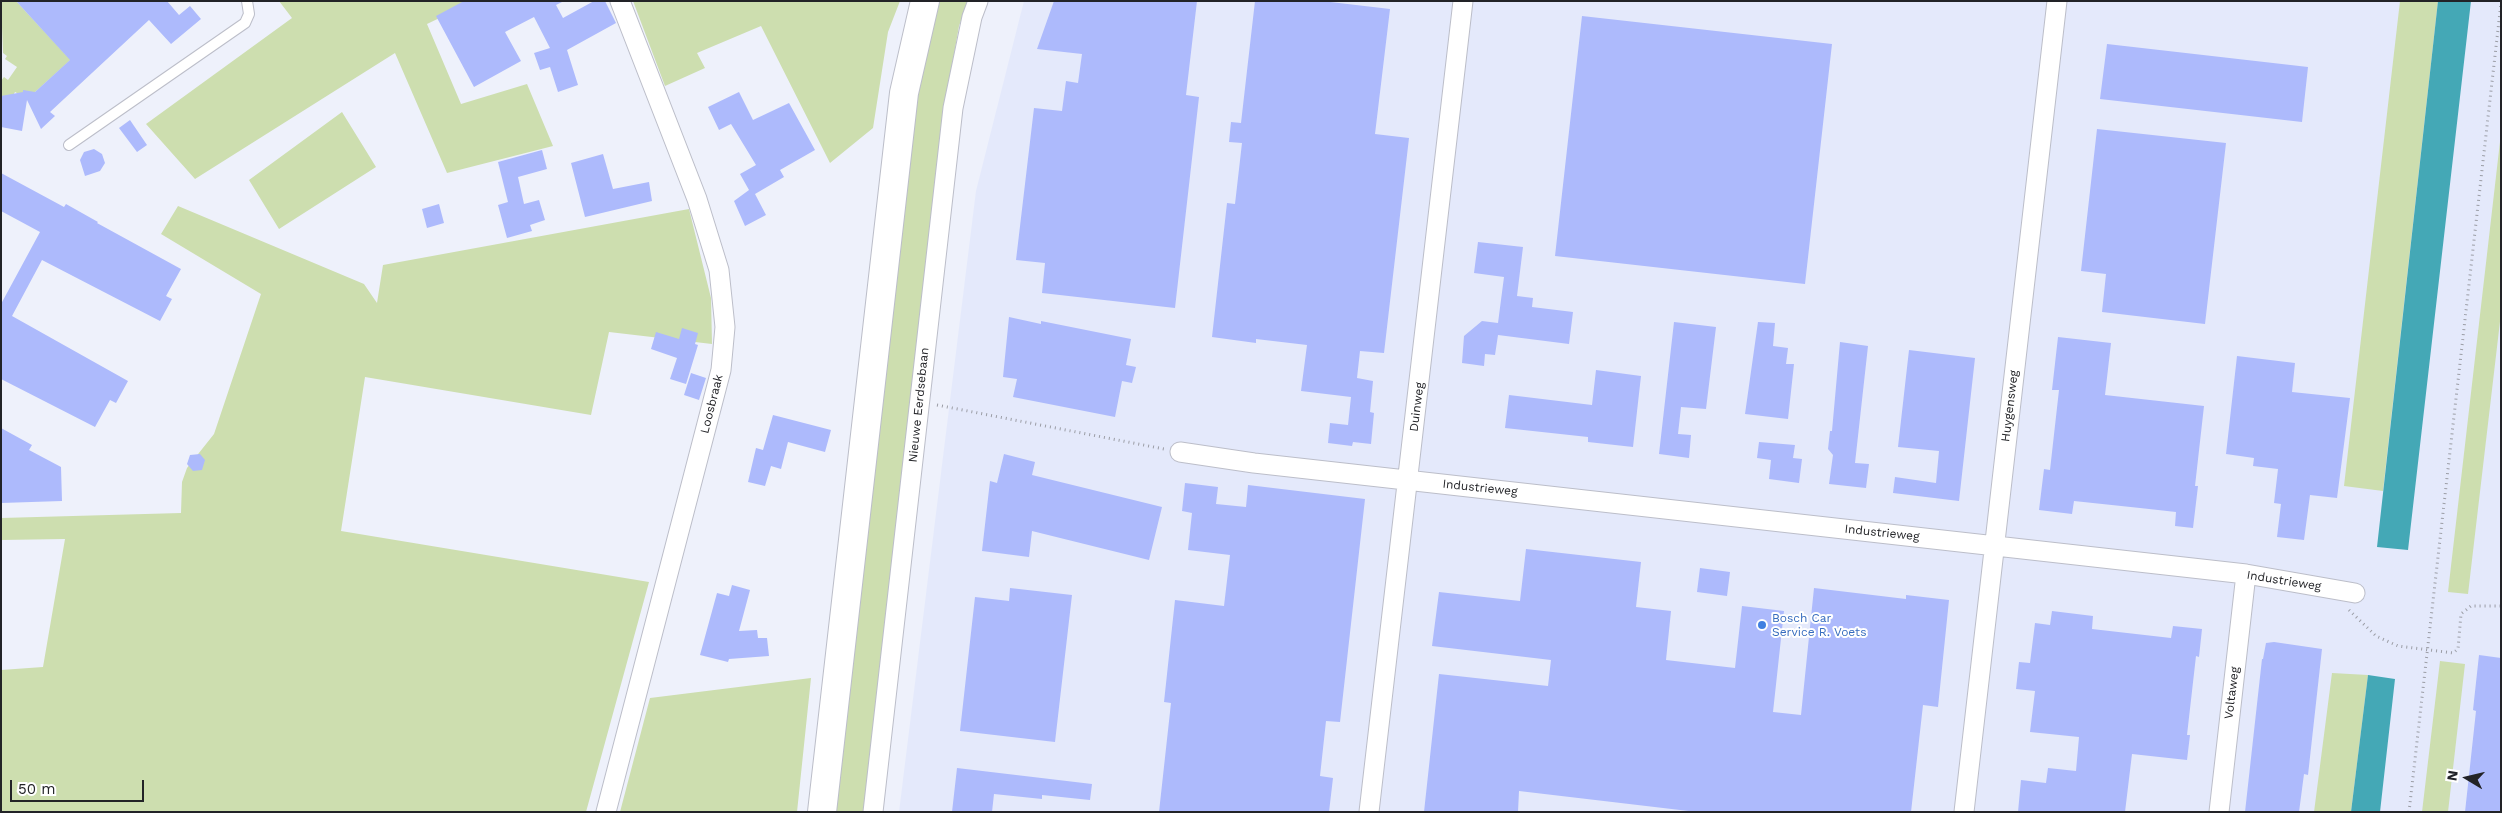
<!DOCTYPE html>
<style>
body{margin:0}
#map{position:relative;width:2502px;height:813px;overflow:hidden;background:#eef1fb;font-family:"Work Sans",sans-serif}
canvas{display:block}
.frame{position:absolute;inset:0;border:2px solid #222327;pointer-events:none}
.north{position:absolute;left:2442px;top:753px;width:50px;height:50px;-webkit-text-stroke:4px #fff;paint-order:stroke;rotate:279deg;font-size:14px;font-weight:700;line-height:20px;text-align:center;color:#222327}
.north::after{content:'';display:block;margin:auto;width:18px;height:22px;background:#222327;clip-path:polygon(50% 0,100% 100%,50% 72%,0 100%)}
.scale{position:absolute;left:10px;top:780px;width:134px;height:22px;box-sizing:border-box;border:2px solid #222327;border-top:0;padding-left:6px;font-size:15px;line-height:18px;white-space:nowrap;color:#222327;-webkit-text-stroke:4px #fff;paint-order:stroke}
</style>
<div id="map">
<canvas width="2502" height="813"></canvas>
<div class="frame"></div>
<div class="north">N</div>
<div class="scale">50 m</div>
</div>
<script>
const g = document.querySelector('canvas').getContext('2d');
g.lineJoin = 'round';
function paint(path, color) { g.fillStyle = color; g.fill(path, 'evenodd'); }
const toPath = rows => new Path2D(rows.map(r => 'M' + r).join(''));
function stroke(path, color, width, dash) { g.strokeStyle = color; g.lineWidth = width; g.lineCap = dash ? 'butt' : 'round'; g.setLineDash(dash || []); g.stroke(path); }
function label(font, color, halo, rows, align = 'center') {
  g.font = font + ' "Work Sans",sans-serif'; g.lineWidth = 4; g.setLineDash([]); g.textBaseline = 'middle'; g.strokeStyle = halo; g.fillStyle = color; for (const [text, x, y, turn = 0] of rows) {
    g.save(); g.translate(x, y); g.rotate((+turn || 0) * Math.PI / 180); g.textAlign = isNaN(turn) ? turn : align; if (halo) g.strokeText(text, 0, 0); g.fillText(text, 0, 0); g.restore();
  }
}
paint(toPath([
 [1024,1,2501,1,2501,812,899,812,976,191]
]), '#e4e9fb');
paint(toPath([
 [1,1,16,1,67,56,76,55,34,93,21,95,15,92,1,118,1,81,4,77,8,80,17,67,5,59,7,56,3,53],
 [279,1,475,1,427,24,461,104,527,84,553,146,447,173,395,53,195,179,146,124,292,18],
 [633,1,900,1,888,32,873,128,830,163,761,26,697,53,705,68,665,86],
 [936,1,968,1,959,26,942,123,865,812,832,812,910,132],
 [2400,1,2438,1,2383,491,2344,486],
 [342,112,376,167,279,229,249,180],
 [2501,133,2501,313,2468,594,2448,592],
 [178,206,364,284,377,303,383,265,689,209,711,298,712,344,609,332,591,415,365,377,341,531,649,582,586,812,1,812,1,670,43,667,65,539,1,540,1,518,181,513,182,482,187,468,214,434,261,294,161,234],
 [2440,661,2465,664,2448,812,2422,812],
 [2332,673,2368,675,2351,812,2314,812],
 [811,678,797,812,620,812,650,698]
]), '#cddeaf');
paint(toPath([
 [2438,1,2471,1,2408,550,2377,547],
 [2368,675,2395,679,2380,812,2351,812]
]), '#44a8b6');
paint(toPath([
 [16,1,167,1,179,15,190,6,201,19,171,44,149,20,50,112,55,116,41,129,27,100,22,131,1,127,1,96,23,92,23,90,35,92,70,60],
 [464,1,564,1,556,5,563,18,594,1,605,1,616,23,567,50,578,85,558,92,550,67,540,70,534,53,550,48,534,17,505,32,521,61,474,87,436,16],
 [1054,1,1197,1,1186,95,1199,97,1175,308,1042,293,1045,263,1016,260,1034,108,1062,111,1066,81,1078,83,1082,54,1037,49],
 [1255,1,1322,1,1390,9,1375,134,1409,138,1384,353,1360,351,1357,378,1373,381,1370,412,1374,413,1371,444,1353,442,1352,446,1328,443,1330,423,1348,425,1351,397,1301,391,1307,345,1256,339,1256,343,1212,337,1227,203,1235,204,1242,143,1229,142,1231,122,1241,123],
 [1582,16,1832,44,1805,284,1555,256],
 [2107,44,2308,67,2302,122,2100,99],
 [739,92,753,120,789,103,815,150,780,170,784,177,755,194,766,215,745,226,734,201,749,190,740,174,756,165,731,124,719,130,708,107],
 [130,120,147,145,137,152,119,128],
 [2097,129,2226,143,2205,324,2102,312,2106,274,2081,271],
 [94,149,102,154,105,163,100,171,85,176,80,160,84,152],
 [542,150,547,169,518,177,524,204,539,200,545,220,530,225,532,231,507,238,498,205,508,202,498,162],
 [603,154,613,189,649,182,652,201,585,217,571,163],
 [1,173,64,207,66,204,98,222,97,223,181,269,166,296,172,299,160,321,42,260,12,316,128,381,116,403,110,400,95,427,1,379,1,304,40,232,1,211],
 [439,204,444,223,427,228,422,209],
 [1478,242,1523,247,1517,296,1533,298,1532,307,1573,312,1569,344,1498,335,1495,355,1485,354,1484,366,1462,363,1464,336,1482,321,1498,323,1504,277,1474,273],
 [1009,317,1041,324,1041,321,1131,339,1126,365,1136,367,1132,383,1122,381,1115,417,1013,397,1017,379,1003,377],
 [1674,322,1716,327,1706,409,1681,407,1678,434,1691,435,1689,458,1659,454],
 [1758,322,1775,323,1773,346,1788,348,1786,364,1794,364,1788,419,1745,414],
 [682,328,698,333,695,344,698,345,686,384,670,379,677,358,651,349,656,332,679,339],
 [2058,337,2111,343,2105,395,2204,406,2195,486,2198,486,2193,528,2175,526,2176,512,2140,508,2074,501,2072,514,2039,510,2044,469,2050,470,2059,390,2052,390],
 [1840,342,1868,346,1855,463,1869,464,1866,488,1829,484,1833,455,1828,449,1830,431,1832,431],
 [1909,350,1975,358,1959,501,1893,493,1895,477,1936,483,1939,451,1898,447],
 [2237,356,2295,363,2292,392,2350,398,2337,498,2310,495,2304,540,2277,537,2281,504,2274,503,2278,469,2253,466,2254,458,2226,454],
 [1596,370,1641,376,1633,447,1588,442,1588,437,1505,428,1509,395,1592,405],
 [691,373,706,378,699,400,684,395],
 [773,415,831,430,825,452,788,442,781,469,771,466,765,486,748,482,756,448,763,450],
 [1,428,32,445,29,450,61,467,62,501,1,503],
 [1759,442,1795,445,1793,458,1802,459,1799,483,1769,479,1771,460,1757,458],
 [200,454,205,460,202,470,193,471,187,464,190,455],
 [1004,454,1035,462,1032,475,1162,507,1149,560,1032,531,1029,557,982,551,990,481,997,483],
 [1185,483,1218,487,1216,504,1246,507,1248,485,1365,499,1340,722,1326,721,1320,776,1333,778,1329,812,1159,812,1171,703,1164,702,1175,600,1224,606,1230,555,1188,550,1192,513,1182,511],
 [1526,549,1641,562,1636,607,1671,611,1666,660,1735,668,1742,606,1784,611,1773,712,1801,715,1814,588,1906,599,1906,595,1949,600,1938,707,1923,705,1911,812,1697,812,1519,791,1518,812,1424,812,1439,674,1548,686,1551,660,1432,646,1439,592,1520,601],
 [1700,568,1730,572,1727,596,1697,592],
 [732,585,750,590,739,631,757,630,758,638,767,638,769,656,729,659,728,662,700,655,717,593,729,596],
 [1010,588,1072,595,1055,742,960,731,975,597,1009,601],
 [2052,611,2093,616,2092,629,2171,638,2173,626,2202,629,2199,657,2196,656,2187,735,2190,735,2187,760,2132,754,2125,812,2018,812,2021,780,2046,783,2048,768,2076,771,2079,737,2030,732,2035,691,2016,689,2019,662,2030,663,2035,623,2050,625],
 [2274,642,2322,649,2308,775,2304,774,2299,812,2245,812,2262,659,2263,659,2266,643],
 [2479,655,2501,658,2501,812,2465,812,2476,711,2473,710],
 [957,768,1092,784,1090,800,1042,795,1042,799,994,794,992,812,952,812]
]), '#adbafc');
const service = toPath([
 [69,145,245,23,249,14,247,1]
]);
const minor = toPath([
 [1180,452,1254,463,2246,574,2355,593],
 [606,812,721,370,725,327,719,270,697,199,620,1],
 [873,812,953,108,972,17,978,1],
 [1369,812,1463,1],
 [1964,812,2057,1],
 [2219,812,2246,574]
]);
const secondary = toPath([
 [822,812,904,93,925,1]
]);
stroke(service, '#bcbec9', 12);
stroke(minor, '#bcbec9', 21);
stroke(secondary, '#bcbec9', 30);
stroke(toPath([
 [937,405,1164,449],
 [2349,610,2376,636,2398,646,2453,653,2458,649,2461,614,2471,606,2501,606],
 [2409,812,2501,3]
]), '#9b9da5', 3, [1, 4]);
stroke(service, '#fff', 10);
stroke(minor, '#fff', 19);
stroke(secondary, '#fff', 28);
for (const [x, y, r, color] of [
 [1762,625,5,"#3f7fe0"]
]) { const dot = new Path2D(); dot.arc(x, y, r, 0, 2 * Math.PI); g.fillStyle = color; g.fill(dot); stroke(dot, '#fff', 2); }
label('12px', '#222327', '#fff', [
 ["Loosbraak",712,404,-76],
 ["Nieuwe Eerdsebaan",919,405,-84],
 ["Huygensweg",2010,406,-83],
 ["Duinweg",1417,407,-83],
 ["Industrieweg",1480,488,6],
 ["Industrieweg",1882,533,6],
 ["Industrieweg",2284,581,9],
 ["Voltaweg",2232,693,-83]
]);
label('12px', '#366cbe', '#fff', [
 ["Bosch Car",1772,618],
 ["Service R. Voets",1772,632]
], 'left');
</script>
